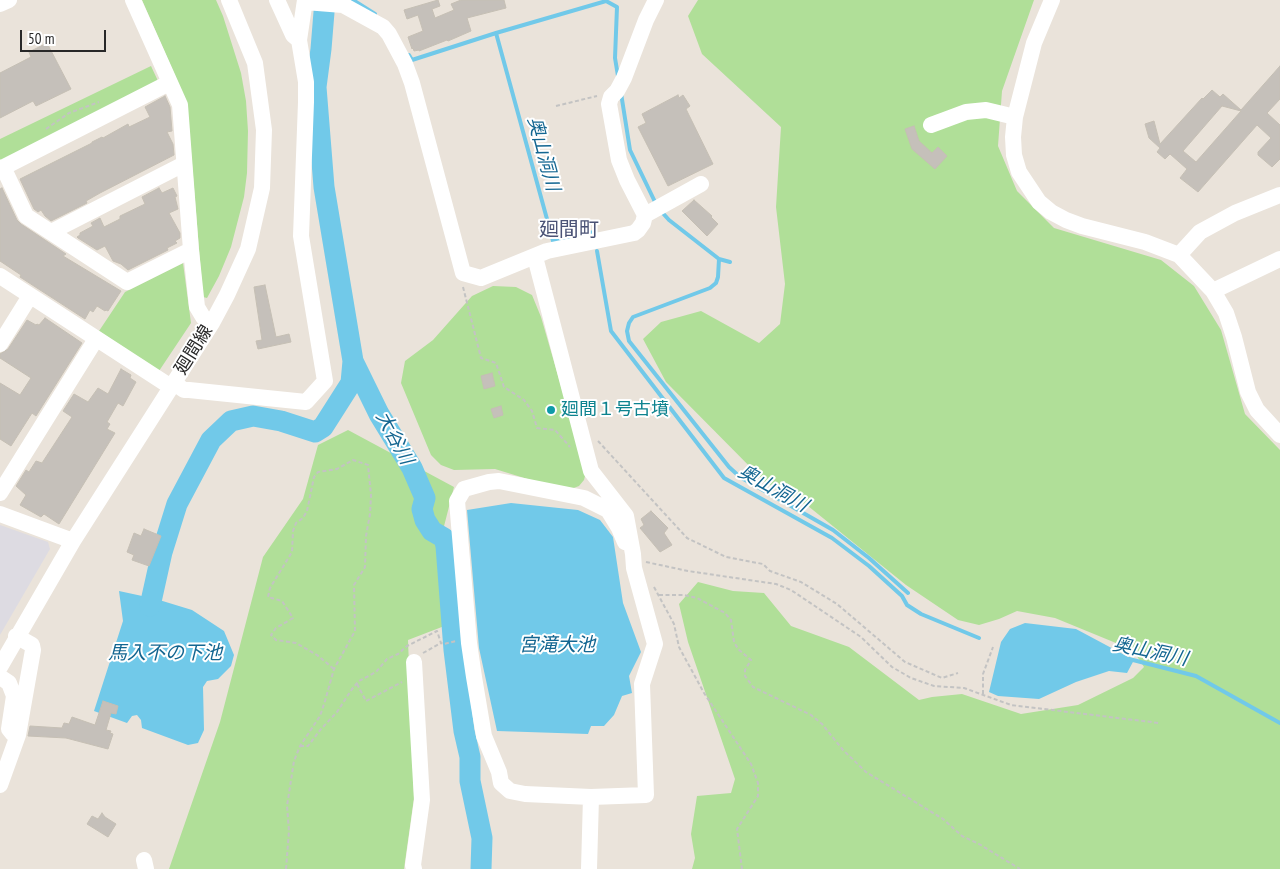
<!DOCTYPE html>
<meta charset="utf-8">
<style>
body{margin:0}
#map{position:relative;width:1280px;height:869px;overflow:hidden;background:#eae3da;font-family:"PT Sans Narrow",sans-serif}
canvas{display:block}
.scale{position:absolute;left:20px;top:30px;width:86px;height:22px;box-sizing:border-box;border:2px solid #282828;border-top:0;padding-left:6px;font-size:15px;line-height:18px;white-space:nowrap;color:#282828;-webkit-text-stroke:4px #fff;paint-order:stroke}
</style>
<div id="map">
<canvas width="1280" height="869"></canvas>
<div class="scale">50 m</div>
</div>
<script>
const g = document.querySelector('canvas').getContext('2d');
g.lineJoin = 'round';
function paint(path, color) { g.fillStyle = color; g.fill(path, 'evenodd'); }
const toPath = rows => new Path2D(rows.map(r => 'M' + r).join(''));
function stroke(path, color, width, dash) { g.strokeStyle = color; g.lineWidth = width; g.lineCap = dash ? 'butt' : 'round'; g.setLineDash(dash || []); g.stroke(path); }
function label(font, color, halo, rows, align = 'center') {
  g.font = font + ' "PT Sans Narrow","Noto Sans JP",sans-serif'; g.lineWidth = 4; g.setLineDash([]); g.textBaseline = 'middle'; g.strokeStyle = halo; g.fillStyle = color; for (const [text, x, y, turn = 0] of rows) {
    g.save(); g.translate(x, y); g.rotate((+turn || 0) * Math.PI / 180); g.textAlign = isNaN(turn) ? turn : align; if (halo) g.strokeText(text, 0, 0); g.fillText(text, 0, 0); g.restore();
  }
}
paint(toPath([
 [0,525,48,542,50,549,0,635]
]), '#dddbe2');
paint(toPath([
 [142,0,216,0,223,16,241,73,246,101,248,131,247,173,244,197,231,247,219,276,207,298,203,297,187,103],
 [698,0,1034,0,1002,91,998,146,1017,191,1054,228,1161,260,1194,286,1221,330,1245,414,1280,450,1280,869,692,869,695,858,691,834,697,796,731,793,735,779,688,642,679,604,698,582,733,591,764,593,791,626,849,647,919,700,932,697,962,694,1021,714,1078,705,1133,678,1144,667,1133,650,1055,618,1017,611,999,619,979,625,958,620,906,585,808,506,766,483,666,382,643,339,661,322,701,311,759,343,780,324,785,284,776,207,781,127,702,54,688,16],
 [151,66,158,81,0,162,0,139],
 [183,263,191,323,159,371,99,331,125,292],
 [493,286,516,287,532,295,541,317,586,472,584,480,579,486,571,489,560,489,495,469,454,470,441,465,431,455,401,383,405,361,433,340,472,296],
 [348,430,454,487,440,542,447,625,408,640,414,798,404,869,169,869,220,722,263,557,303,499,318,445]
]), '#b0df98');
paint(toPath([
 [511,503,578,510,600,520,613,537,623,603,641,652,629,676,632,693,622,696,614,715,604,726,591,726,588,734,497,731,479,648,467,510],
 [119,591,156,599,192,610,224,631,234,655,231,666,218,679,207,681,203,687,204,730,198,743,188,745,142,728,141,720,137,715,132,716,127,723,94,711,123,621],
 [1025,623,1076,629,1134,660,1127,673,1109,671,1076,682,1039,699,998,696,989,692,1001,642,1010,629]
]), '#71c9e9');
stroke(toPath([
 [353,0,375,14],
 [496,33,553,241,594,232],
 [409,55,412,60,496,33,606,1,617,7,615,58,618,76],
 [621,93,630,150,656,204],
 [660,210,669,220,719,259,730,262],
 [597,251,611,331,724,478,832,538,869,566,902,596,907,605,921,614,979,638],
 [719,259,718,277,716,283,710,288,633,317,629,323,627,331,629,341,729,467,740,477,833,530,869,558,908,593],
 [1129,659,1196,676,1280,723]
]), '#71c9e9', 4);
stroke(toPath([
 [325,0,321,49,316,87,324,187,353,361,379,414,412,468,425,498,422,509,425,520,432,531,444,538,446,546,454,650,464,731,470,757,470,781,482,838,481,869],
 [150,606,162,552,177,504,211,440,231,421,253,416,281,421,315,432,323,427,351,383,353,361]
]), '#71c9e9', 21);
const building = toPath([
 [438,0,440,6,432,9,435,18,454,10,451,4,461,0,504,0,506,8,467,18,471,31,448,41,447,40,419,51,419,50,414,51,413,48,412,49,408,37,423,31,418,15,407,19,404,10,438,0],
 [47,43,71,89,36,106,33,101,0,118,0,73,31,57,29,52,47,43],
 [1280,66,1280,99,1267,113,1280,125,1280,159,1272,167,1258,155,1258,152,1271,138,1257,125,1198,192,1180,178,1187,169,1170,154,1165,159,1157,152,1160,148,1149,138,1145,124,1154,121,1160,144,1202,98,1203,99,1212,90,1220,97,1223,94,1241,110,1280,66],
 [1222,106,1241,111,1196,162,1183,151,1222,106],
 [678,95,679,98,683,95,690,106,686,109,713,164,668,186,638,127,646,123,642,114,678,95],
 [165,96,170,107,172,131,167,132,173,144,174,155,100,193,86,201,87,203,51,221,45,216,41,210,38,212,34,209,20,179,92,143,92,142,102,137,103,138,128,124,129,127,150,117,145,107,165,96],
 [914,126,919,141,932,153,938,147,947,156,935,169,912,149,905,129,914,126],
 [2,188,17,220,21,224,66,254,63,256,121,291,108,311,106,310,105,311,97,306,93,312,90,310,85,319,20,277,21,275,0,261,0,189,2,188],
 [159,188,162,193,173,188,177,196,175,197,178,209,169,213,180,233,180,238,175,241,177,243,167,248,168,250,128,270,121,264,113,261,105,246,97,250,78,238,77,237,80,235,80,233,93,226,91,223,100,218,104,227,120,219,120,216,145,204,142,197,159,188],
 [694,200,712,216,711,217,718,224,707,236,682,211,694,200],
 [265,285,276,337,289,334,291,342,258,349,256,341,262,340,254,287,265,285],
 [45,318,82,343,36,416,32,413,11,446,0,439,0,383,20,395,31,378,0,358,0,354,8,349,27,320,36,325,37,324,39,325,45,318],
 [121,369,131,375,130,378,136,382,123,406,118,403,107,422,110,424,107,429,115,433,59,524,44,514,41,517,20,505,26,495,16,486,26,470,29,472,36,461,42,463,72,417,63,411,74,394,88,402,98,388,108,394,121,369],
 [492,373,495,386,484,389,481,376,492,373],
 [501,406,503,415,494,418,491,409,501,406],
 [651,511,668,528,664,533,672,545,660,552,640,528,644,525,641,519,651,511],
 [144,529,161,536,149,566,132,560,134,555,127,552,134,533,141,536,144,529],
 [103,701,118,706,116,714,111,713,106,730,111,731,110,733,113,734,108,749,66,738,28,736,30,726,62,728,64,723,69,724,72,717,95,725,103,701],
 [102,813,105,817,116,824,108,837,87,824,92,816,98,819,102,813]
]);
paint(building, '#c5c0ba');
stroke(building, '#c5bfb4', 1);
stroke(toPath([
 [556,106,597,96],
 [46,129,69,113,99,102],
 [463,287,481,358,496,363,504,387,524,400,532,411,537,428,555,430,570,447],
 [598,441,687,538,726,557,763,564,770,571,801,582,837,604,905,662,942,678,958,673],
 [646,562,688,571,776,584,791,590,861,637,892,667,911,678,934,686,964,688,1011,705,1159,723],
 [654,587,674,624,679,647,704,693,751,764,758,783,758,796,737,829,742,869],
 [659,595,684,595,697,598,725,613,731,620,734,642,738,649,751,660,745,670,745,676,753,687,811,715,822,724,843,750,866,772,943,819,962,836,979,844,1020,869],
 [423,653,441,643],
 [357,684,366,701,402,682],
 [983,694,983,674,993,647],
 [300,746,308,746,321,729,337,712,352,689,359,681,376,672,387,659,398,654,407,646,437,631,441,643,444,644,456,641],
 [286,869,289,831,287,806,294,761,300,746,320,716,325,701,334,669,355,631,354,585,365,567,366,536,370,514,371,495,368,465,353,460,337,469,318,472,314,477,307,511,303,518,296,523,293,531,292,552,270,588,268,597,282,601,293,618,276,628,271,635,276,640,296,643,317,655,334,669]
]), '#c3c3c3', 2, [4, 2.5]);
stroke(toPath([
 [133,0,180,105,191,250,197,307,203,317,212,323],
 [277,0,293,35,299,40],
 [1052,0,1034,43,1015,117,1013,137,1014,155,1019,172,1039,202,1051,212,1066,220,1082,226,1145,242,1179,255,1213,291,1226,313,1234,337,1248,392,1257,410,1280,435],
 [305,2,343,5,383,27,389,34,405,64,412,83,463,273,481,278,547,251,634,233,638,230,643,223,645,215,701,184],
 [0,4,9,0],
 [931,125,966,112,986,110,1015,117],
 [3,167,26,216,127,282,191,250],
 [0,169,169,83],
 [645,215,627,180,619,160,609,104,611,97,617,91,624,78,646,20,656,0],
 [51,232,184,164],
 [1179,255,1200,232,1235,213,1280,195],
 [535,257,591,471,626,516,633,554,634,568,655,644,642,684,646,795,591,797,589,869],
 [0,276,171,387],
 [1213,291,1280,259],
 [0,344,30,296],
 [174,383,184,390,189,390,306,402,325,381,301,236,306,102,306,82,299,40,305,0],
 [0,493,96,339],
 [0,514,73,541],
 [414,662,422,800,413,865,414,869],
 [0,667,73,541,212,323,227,295,248,249,262,188,264,130,255,63,229,0],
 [0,677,9,683,14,696,9,729,13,734,18,735],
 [0,785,18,735,33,650,32,645,16,636],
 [591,797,525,794,510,791,501,783,499,772,484,736,474,677,469,643,457,501,464,489,489,482,499,481,584,498,608,510,619,528,625,542],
 [144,860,146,869]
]), '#fff', 16);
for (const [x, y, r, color] of [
 [551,410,5,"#0f9aa8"]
]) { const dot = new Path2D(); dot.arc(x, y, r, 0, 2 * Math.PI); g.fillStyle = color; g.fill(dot); stroke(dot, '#fff', 2); }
label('18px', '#282828', '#fff', [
 ["廻間線",194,350,-58]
]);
label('18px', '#0d838f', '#fff', [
 ["廻間１号古墳",561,410]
], 'left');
label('italic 19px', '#136691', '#fff', [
 ["奥山洞川",543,154,75],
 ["大谷川",394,438,62],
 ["奥山洞川",773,489,29],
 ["宮滝大池",557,646],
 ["奥山洞川",1150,652,12],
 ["馬入不の下池",165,654]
]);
label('20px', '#4b5376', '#fff', [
 ["廻間町",569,230]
]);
</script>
